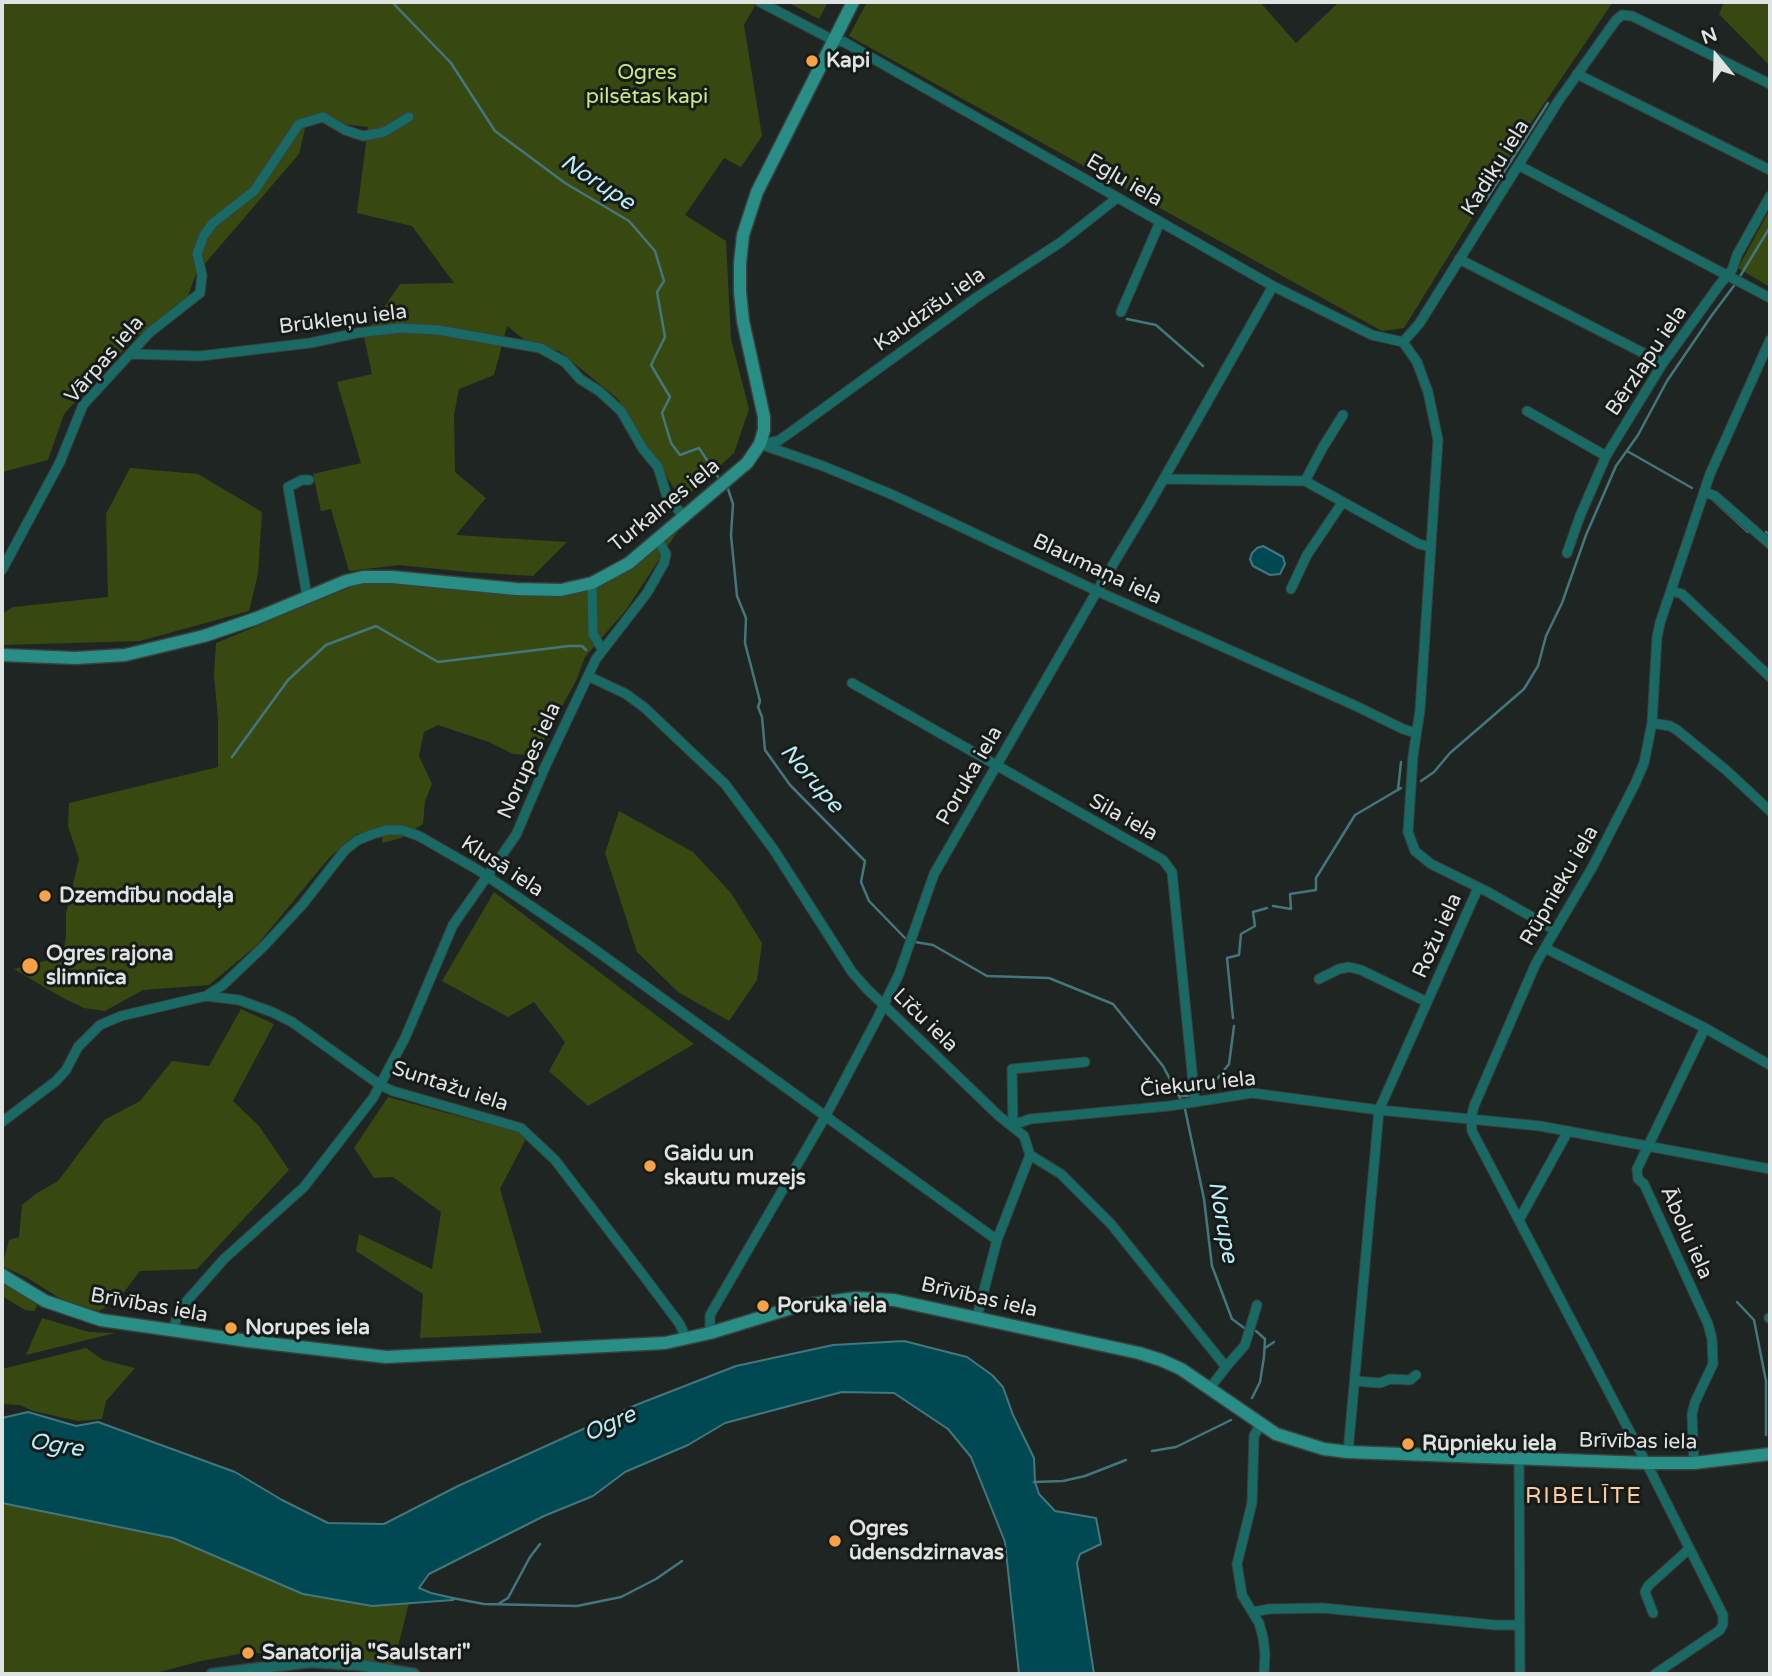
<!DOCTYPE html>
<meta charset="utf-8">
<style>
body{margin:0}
#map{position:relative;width:1772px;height:1676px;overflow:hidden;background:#1f2522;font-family:"Varela Round",sans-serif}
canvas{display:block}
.frame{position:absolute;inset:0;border:4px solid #dfe3e1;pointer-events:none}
.north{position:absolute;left:1681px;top:21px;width:70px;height:70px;-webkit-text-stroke:5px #161b19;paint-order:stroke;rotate:341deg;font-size:19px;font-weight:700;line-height:28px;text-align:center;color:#dfe3e1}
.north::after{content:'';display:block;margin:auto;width:24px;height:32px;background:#dfe3e1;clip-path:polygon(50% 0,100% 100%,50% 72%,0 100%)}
</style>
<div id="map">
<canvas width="1772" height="1676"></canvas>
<div class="frame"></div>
<div class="north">N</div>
</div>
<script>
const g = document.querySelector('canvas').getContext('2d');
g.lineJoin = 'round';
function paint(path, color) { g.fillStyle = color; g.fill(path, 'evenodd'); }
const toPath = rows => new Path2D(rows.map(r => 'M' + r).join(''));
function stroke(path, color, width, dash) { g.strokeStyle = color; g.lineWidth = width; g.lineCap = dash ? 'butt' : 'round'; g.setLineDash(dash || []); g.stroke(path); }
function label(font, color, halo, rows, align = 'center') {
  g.font = font + ' "Varela Round",sans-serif'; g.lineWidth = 6; g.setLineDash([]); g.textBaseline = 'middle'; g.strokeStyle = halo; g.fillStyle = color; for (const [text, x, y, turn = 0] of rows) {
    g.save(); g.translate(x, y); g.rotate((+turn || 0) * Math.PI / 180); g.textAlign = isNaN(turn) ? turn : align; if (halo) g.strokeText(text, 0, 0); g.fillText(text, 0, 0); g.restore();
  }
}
paint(toPath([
 [2,2,757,2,744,25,762,136,741,167,724,158,685,215,726,241,731,339,749,409,734,453,682,501,618,399,559,351,531,345,507,326,494,375,459,389,454,415,455,472,486,498,456,535,567,542,533,576,467,572,399,565,349,571,331,509,321,511,313,474,361,463,337,382,372,374,364,337,400,284,454,283,412,226,357,213,368,127,307,120,299,154,196,274,188,296,134,339,64,414,48,460,2,472],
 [787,2,828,2,819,19],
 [867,2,1260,2,1296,43,1339,2,1613,2,1527,129,1404,328,1382,331,849,36],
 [1724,2,1770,2,1770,66,1719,14],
 [1770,209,1770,287,1738,268],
 [130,468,198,474,262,512,258,574,249,611,140,641,2,645,2,614,13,607,108,597,106,514],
 [681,526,626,610,585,657,576,681,551,726,542,744,531,755,513,754,489,742,438,725,424,732,419,756,432,784,425,801,423,824,401,838,382,843,383,832,358,840,358,833,329,858,257,945,209,985,143,990,105,1011,84,1008,63,998,14,969,63,956,66,935,66,913,79,859,68,826,69,803,218,767,218,719,214,675,216,643,356,585,400,581,568,593],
 [619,811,693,852,731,893,762,943,757,980,729,1021,678,992,637,952,605,853],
 [494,892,694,1044,588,1106,549,1071,565,1042,534,1002,508,1017,442,981],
 [241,1009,274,1024,233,1101,259,1126,289,1170,197,1269,140,1271,117,1301,99,1311,64,1301,26,1277,2,1266,9,1240,19,1237,22,1205,37,1193,58,1181,104,1120,140,1101,172,1061,209,1066],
 [388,1097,528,1135,500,1189,542,1333,420,1338,423,1294,356,1251,359,1234,432,1269,441,1212,393,1177,374,1178,354,1148],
 [2,1283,35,1302,37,1307,34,1311,25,1310,2,1296],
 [42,1318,89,1332,115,1333,26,1355],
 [86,1348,103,1360,135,1368,106,1401,102,1419,78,1421,33,1411,20,1405,2,1404,2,1369],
 [2,1503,173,1538,303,1594,372,1606,409,1603,392,1670,296,1662,296,1655,264,1653,245,1653,201,1661,156,1673,2,1674]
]), '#374911');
const water = toPath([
 [1263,546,1283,557,1285,564,1280,574,1270,575,1253,566,1250,559,1252,553,1257,548,1263,546],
 [904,1341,967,1357,992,1375,1003,1387,1013,1415,1034,1458,1035,1482,1039,1494,1055,1511,1096,1518,1101,1544,1080,1554,1077,1563,1094,1674,1019,1674,1005,1542,971,1457,948,1429,894,1393,842,1392,725,1423,688,1445,625,1472,593,1496,544,1516,429,1574,419,1588,431,1593,453,1598,453,1600,372,1606,303,1594,173,1538,2,1503,2,1418,28,1412,76,1426,98,1422,235,1472,282,1500,328,1523,384,1524,458,1486,636,1405,736,1366,833,1345,904,1341]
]);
paint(water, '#004952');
stroke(water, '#43777d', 2);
stroke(toPath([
 [392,2,451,63,495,131,565,183,629,221,655,251,664,281,657,292,665,337,651,365,670,397,662,413,671,443,680,455,699,448,718,477],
 [1486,200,1548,103],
 [1739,278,1770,227],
 [1127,319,1156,325,1203,366],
 [1627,451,1692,488],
 [728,489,733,504,731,535,737,596,746,618,745,643,760,701,758,707,762,717,765,750,790,785,865,861,861,882,869,901,905,938],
 [1713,500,1748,532],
 [1766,532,1770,535],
 [232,757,288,680,326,645,376,626,438,662,569,646,582,646,586,650],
 [1421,781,1434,772,1450,753,1524,689,1538,666,1546,636,1562,603,1586,535,1616,466,1638,435,1667,381,1712,315,1736,283],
 [1398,790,1401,762],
 [1273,906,1291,909,1290,894,1316,890,1316,878,1355,815,1401,788],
 [915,942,933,945,987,976,1049,978,1113,1004,1163,1066,1181,1100],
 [1233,1018,1227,958,1239,955,1241,934,1255,926,1253,912,1267,908],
 [1202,1090,1217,1079,1229,1064,1234,1026],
 [1179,1096,1188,1096],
 [1185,1109,1204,1199,1212,1266,1232,1319,1247,1330],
 [1737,1302,1754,1320,1766,1381,1766,1435],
 [1265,1348,1274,1342],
 [1252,1398,1260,1382,1264,1357,1265,1339,1256,1331],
 [1152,1451,1176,1447,1231,1420],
 [1034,1482,1063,1481,1085,1476,1126,1460],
 [452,1598,484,1604,577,1606,621,1597,656,1579,682,1561],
 [498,1604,508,1598,530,1557,540,1544]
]), '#43777d', 2.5);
const minor = toPath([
 [760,2,833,40,844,42,1273,286,1372,335,1403,342],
 [1577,74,1770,170],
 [1518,165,1770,298],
 [1459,259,1663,363],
 [1121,312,1160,222],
 [1403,342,1417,362,1428,392,1438,440,1420,710,1413,756,1408,832,1415,851,1431,864,1488,892,1555,930],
 [1403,342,1419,324,1559,100,1616,20,1622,15,1632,16,1770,84],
 [130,354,200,356,310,343,357,333,401,328,438,330,540,348,565,362,580,379,599,391,621,411,643,449,658,467,667,497,685,518],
 [1527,411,1606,456],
 [765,443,778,441,791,432,977,297,1061,242,1117,198],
 [760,444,823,466,893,495,1097,591,1356,706,1403,729,1416,733],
 [1164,479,1305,481,1419,544,1431,547],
 [1305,481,1323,447,1343,415],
 [1705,492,1715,496,1770,544],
 [1567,553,1580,516,1606,456,1663,363,1720,284,1732,270,1737,255,1770,196],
 [2,570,60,462,83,405,149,333,200,293,202,275,197,254,204,235,213,223,254,191,299,124,323,117,345,130,363,136,384,132,409,117],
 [592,583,593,634,602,649],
 [1291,589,1307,555,1342,503],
 [1672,591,1682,594,1770,677],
 [307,596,288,487,302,480,309,480],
 [588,676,626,694,645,708,725,784,774,850,852,972,867,989,999,1116,1024,1136,1030,1155,1061,1174,1111,1224,1226,1367,1210,1388],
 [852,683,1163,860,1172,872,1195,1102],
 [1652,723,1670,726,1677,730,1726,770,1770,811],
 [1545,948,1705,1028,1770,1065],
 [1319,979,1339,969,1349,967,1361,970,1427,1002],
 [206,996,239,1000,272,1012,292,1022,380,1085,393,1091,521,1128,555,1160,643,1275,679,1323,683,1331,683,1340],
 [1085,1062,1012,1069,1013,1125,1030,1119,1169,1106,1252,1093,1379,1110,1540,1126,1770,1169],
 [2,1122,56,1081,66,1070,78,1047,100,1025,121,1016,206,996,223,985,264,946,302,905,345,850,358,840,373,834,387,830,402,830,419,836,478,870,587,944,997,1240],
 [1519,1220,1568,1131],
 [977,1317,997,1240,1030,1155],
 [1769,1318,1770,1318],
 [173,1331,179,1310,224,1259,304,1187,373,1098,405,1038,453,925,516,835,545,767,596,659,647,593,664,563,666,554,658,540],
 [710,1333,710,1315,825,1117,878,1017,899,974,934,874,1097,591,1150,503,1273,286],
 [1226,1367,1245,1345,1257,1305],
 [1355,1381,1380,1383,1390,1379,1410,1380,1416,1375],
 [1260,1425,1254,1436,1252,1503,1237,1564,1242,1595,1259,1623,1263,1637,1265,1654,1264,1674],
 [1348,1452,1379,1110,1478,888],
 [1519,1458,1520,1674],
 [1694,1463,1692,1414,1695,1402,1713,1364,1712,1339,1708,1324,1644,1184,1638,1179,1637,1169,1705,1028],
 [1253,1612,1269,1609,1323,1608,1495,1625,1520,1625],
 [1653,1613,1645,1592,1648,1586,1689,1549],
 [1655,1674,1720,1630,1723,1624,1723,1615,1652,1474,1472,1131,1471,1119,1474,1106,1536,963,1593,866,1635,784,1644,763,1652,723,1657,637,1660,623,1710,474,1770,340]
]);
const tertiary = toPath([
 [212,1674,310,1662,360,1665,414,1674]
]);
const secondary = toPath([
 [2,655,75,658,125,655,204,636,257,618,346,581,363,577,392,577,516,589,561,590,592,583,629,563,747,463,760,444,764,430,764,417,743,321,740,292,740,263,743,235,757,192,853,2],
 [2,1275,45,1301,101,1320,248,1341,386,1357,665,1343,710,1333,798,1306,856,1298,894,1300,1139,1353,1161,1360,1181,1369,1276,1434,1324,1449,1348,1452,1646,1463,1694,1463,1770,1454]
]);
stroke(minor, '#3a403d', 11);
stroke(tertiary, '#3a403d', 13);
stroke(secondary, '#3a403d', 15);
stroke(minor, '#196a64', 9);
stroke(tertiary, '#196a64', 10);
stroke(secondary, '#298e86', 12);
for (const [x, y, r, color] of [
 [812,61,7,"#f7a149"],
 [45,896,7,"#f7a149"],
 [30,966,9,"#f7a149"],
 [650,1166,7,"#f7a149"],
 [763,1306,7,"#f7a149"],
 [231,1328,7,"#f7a149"],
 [1408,1444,7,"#f7a149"],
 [835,1541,7,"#f7a149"],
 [248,1653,7,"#f7a149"]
]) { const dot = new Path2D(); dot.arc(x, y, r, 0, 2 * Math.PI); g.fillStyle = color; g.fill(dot); stroke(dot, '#161b19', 2.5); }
label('bold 21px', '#dfe3e1', '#161b19', [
 ["Kapi",826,61],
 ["Dzemdību nodaļa",59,896],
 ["Ogres rajona",46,954],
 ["slimnīca",46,978],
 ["Gaidu un",664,1154],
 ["skautu muzejs",664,1178],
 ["Poruka iela",777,1306],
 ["Norupes iela",245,1328],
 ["Rūpnieku iela",1422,1444],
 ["Ogres",849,1529],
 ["ūdensdzirnavas",849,1553],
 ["Sanatorija \"Saulstari\"",262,1653]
], 'left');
label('21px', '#c6eb84', '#161b19', [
 ["Ogres",647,73],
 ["pilsētas kapi",647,97]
]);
label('21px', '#dfe3e1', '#161b19', [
 ["Kadiķu iela",1496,168,-58],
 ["Egļu iela",1124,181,30],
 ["Kaudzīšu iela",930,310,-35],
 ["Brūkleņu iela",343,320,-7],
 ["Vārpas iela",105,360,-49],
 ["Bērzlapu iela",1647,361,-56],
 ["Turkalnes iela",665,506,-39],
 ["Blaumaņa iela",1097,570,25],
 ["Norupes iela",530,761,-66],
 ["Poruka iela",970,776,-60],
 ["Sila iela",1123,818,29],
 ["Klusā iela",502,867,33],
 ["Rūpnieku iela",1560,886,-60],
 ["Rožu iela",1438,936,-66],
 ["Līču iela",925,1021,44],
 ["Čiekuru iela",1198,1085,-6],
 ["Suntažu iela",450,1087,18],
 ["Ābolu iela",1686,1233,66],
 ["Brīvības iela",979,1298,13],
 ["Brīvības iela",149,1306,10],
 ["Brīvības iela",1638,1442,1]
]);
label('italic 23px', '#b9edf6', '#161b19', [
 ["Norupe",597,183,33],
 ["Norupe",811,779,49],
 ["Norupe",1222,1222,80],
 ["Ogre",610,1425,-24],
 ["Ogre",56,1446,9]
]);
g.letterSpacing = '2px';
label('23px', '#fbca9e', '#161b19', [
 ["RIBELĪTE",1584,1497]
]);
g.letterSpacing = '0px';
</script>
